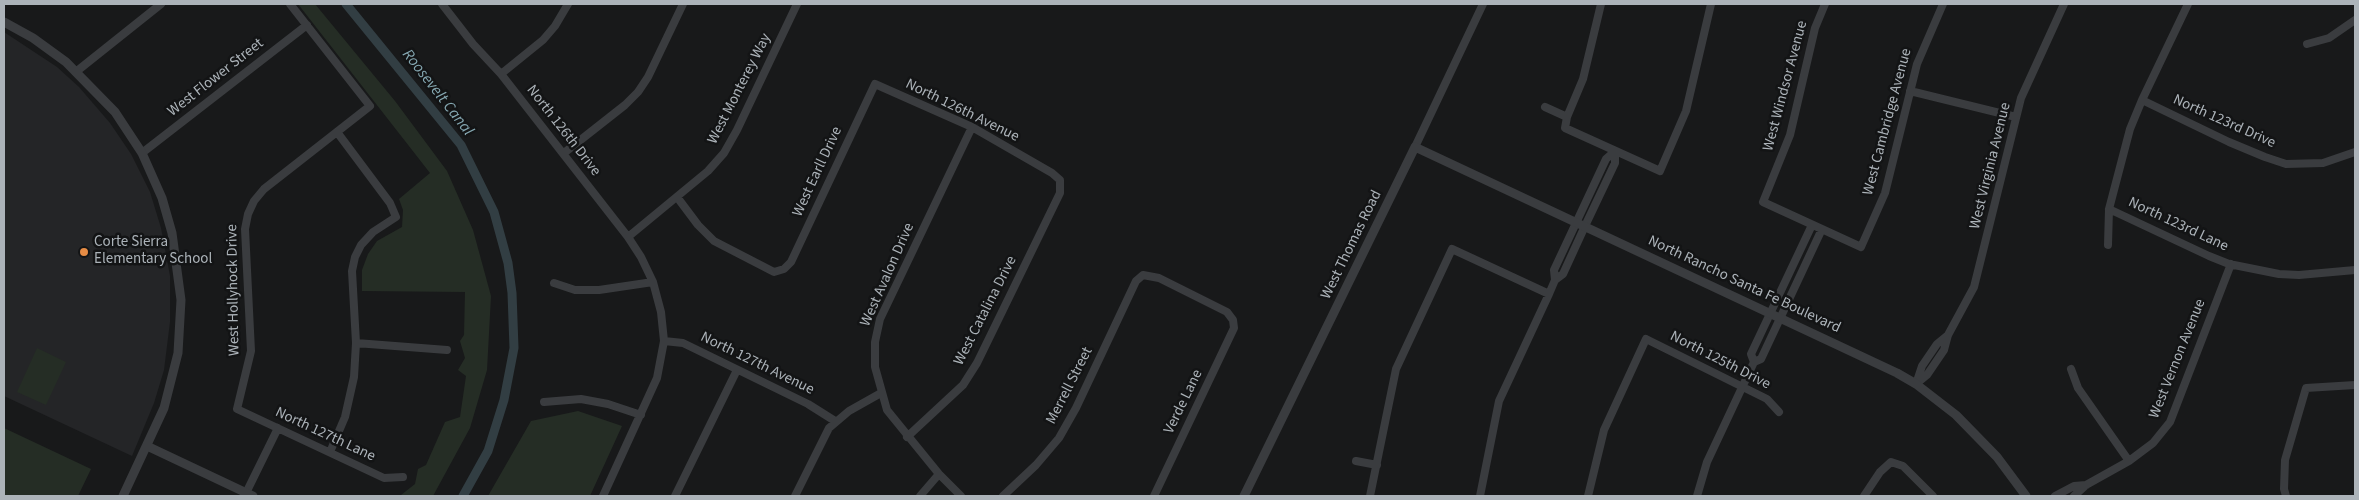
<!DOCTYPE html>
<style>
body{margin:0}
#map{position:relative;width:2359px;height:500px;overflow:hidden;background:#18191a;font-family:"Source Sans 3",sans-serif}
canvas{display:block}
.frame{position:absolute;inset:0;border:5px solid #acb3b9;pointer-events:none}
</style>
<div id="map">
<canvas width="2359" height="500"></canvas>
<div class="frame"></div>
</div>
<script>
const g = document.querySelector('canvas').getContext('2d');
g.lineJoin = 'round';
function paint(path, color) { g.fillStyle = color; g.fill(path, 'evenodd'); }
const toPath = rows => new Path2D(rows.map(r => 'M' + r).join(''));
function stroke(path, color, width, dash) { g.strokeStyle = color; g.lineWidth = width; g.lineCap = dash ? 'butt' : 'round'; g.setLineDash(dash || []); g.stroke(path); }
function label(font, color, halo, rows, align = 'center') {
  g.font = font + ' "Source Sans 3",sans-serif'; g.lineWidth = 5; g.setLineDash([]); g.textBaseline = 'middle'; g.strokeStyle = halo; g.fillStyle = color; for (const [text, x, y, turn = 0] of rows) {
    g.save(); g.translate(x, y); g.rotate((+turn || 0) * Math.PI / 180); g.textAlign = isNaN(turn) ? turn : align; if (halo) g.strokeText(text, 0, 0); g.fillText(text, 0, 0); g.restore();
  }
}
paint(toPath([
 [4,32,57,67,79,87,110,123,131,154,150,192,161,228,170,276,170,322,164,370,154,403,132,456,4,396]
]), '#242527');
paint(toPath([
 [298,4,315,4,395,101,447,171,473,230,491,296,487,370,470,428,433,496,401,495,415,484,418,469,426,465,445,422,460,417,466,376,458,370,465,358,460,341,464,335,465,292,362,291,362,270,368,254,377,241,402,227,403,210,399,199,430,173],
 [37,348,66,362,46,405,17,392],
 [578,411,622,426,590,496,488,496,531,421],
 [4,428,91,469,78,496,4,496]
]), '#252d25');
stroke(toPath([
 [346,4,461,145,494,212,508,263,512,293,514,348,504,400,488,451,463,496]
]), '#323e43', 9);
stroke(toPath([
 [290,4,370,106,264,189,254,201,248,214,245,229,251,351,237,409,384,478,403,477],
 [442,4,473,44,501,74,628,237,641,257,653,282,661,312,664,341,657,378,603,496],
 [1825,4,1815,28,1790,135,1763,202,1861,247,1885,193,1917,64,1943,4],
 [2307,44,2329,38,2355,20],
 [77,71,161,4],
 [501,74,543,40,555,26,568,4],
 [1910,91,2016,117],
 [2142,100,2229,142,2265,157,2286,164,2323,163,2355,152],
 [1545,107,1567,117,1565,128,1660,171,1686,111,1711,4],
 [1567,117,1583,79,1601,4],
 [1415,147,1483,4],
 [142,153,307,25],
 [564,153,625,105,638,92,648,77,683,4],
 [677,197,698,225,714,241,774,272,784,269,791,262,875,84,972,127,1052,173,1060,180,1060,193,977,363,963,385,907,437],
 [2109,209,2209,256,2229,264,2279,274,2299,275,2355,270],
 [628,237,708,171,724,153,737,130,797,4],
 [2108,245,2109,209,2130,129,2142,100,2188,4],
 [1555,280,1563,274,1585,226,1615,163,1615,151],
 [554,283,575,290,599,290,653,282],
 [664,341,683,343,808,404,835,421],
 [356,343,447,350],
 [1754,362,1751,354,1812,225],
 [1754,362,1761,359,1822,229],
 [2071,369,2078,388,2129,461],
 [1916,384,1927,375,1944,350,1948,335,1974,287,2021,98,2064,4],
 [1916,384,1922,366,1937,344,1948,335],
 [544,402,581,399,608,404,641,415],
 [330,452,345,417,354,377,356,343,352,271,355,257,361,245,373,232,396,217,390,203,337,132],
 [1356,461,1377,465],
 [246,493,278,428],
 [675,496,737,370],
 [795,496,829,428,849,411,881,393],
 [920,496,939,474],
 [961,496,939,474,887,410,875,367,875,342,880,319,972,127],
 [1003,496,1036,465,1059,438,1076,408,1136,281,1143,275,1159,278,1227,312,1233,320,1234,328,1154,496],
 [1370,496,1396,369,1452,249,1549,294],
 [1480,496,1499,401,1549,294,1555,280,1554,270,1606,159,1615,151],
 [1588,496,1604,430,1646,339,1767,399,1779,412],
 [1697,496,1707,462,1754,362],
 [1864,496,1880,472,1891,462,1903,466,1933,496],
 [2055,496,2074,486,2086,485],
 [2074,496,2086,485,2129,461,2153,443,2170,422,2231,264],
 [2286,496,2284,489,2285,460,2306,388,2355,385]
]), '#3a3c3f', 8);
stroke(toPath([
 [4,22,33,38,66,62,115,112,142,153,162,198,172,233,181,300,178,353,164,408,123,496],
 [147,446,253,496],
 [1244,496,1415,147,1897,373,1916,384,1956,415,1997,457,2026,496]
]), '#3a3c3f', 9);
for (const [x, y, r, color] of [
 [84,252,5,"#e68c45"]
]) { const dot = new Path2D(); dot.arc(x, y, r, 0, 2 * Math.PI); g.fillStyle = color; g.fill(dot); stroke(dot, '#131415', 2); }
label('15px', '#acb3b9', '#131415', [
 ["West Flower Street",216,78,-38],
 ["West Windsor Avenue",1786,86,-75],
 ["West Monterey Way",740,89,-63],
 ["North 126th Avenue",962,111,26],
 ["West Cambridge Avenue",1888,122,-75],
 ["North 123rd Drive",2224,122,24],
 ["North 126th Drive",563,131,52],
 ["West Virginia Avenue",1991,166,-76],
 ["West Earll Drive",818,172,-65],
 ["North 123rd Lane",2178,225,25],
 ["West Thomas Road",1352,245,-64],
 ["West Avalon Drive",888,275,-66],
 ["North Rancho Santa Fe Boulevard",1744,285,25],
 ["West Hollyhock Drive",234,290,-91],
 ["West Catalina Drive",986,311,-63],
 ["West Vernon Avenue",2178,359,-68],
 ["North 125th Drive",1720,361,27],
 ["North 127th Avenue",757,364,26],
 ["Merrell Street",1070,386,-63],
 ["Verde Lane",1184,402,-64],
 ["North 127th Lane",325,435,25]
]);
label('15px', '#acb3b9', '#131415', [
 ["Corte Sierra",94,243],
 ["Elementary School",94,260]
], 'left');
label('italic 16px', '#85a7b1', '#131415', [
 ["Roosevelt Canal",437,93,52]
]);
</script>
